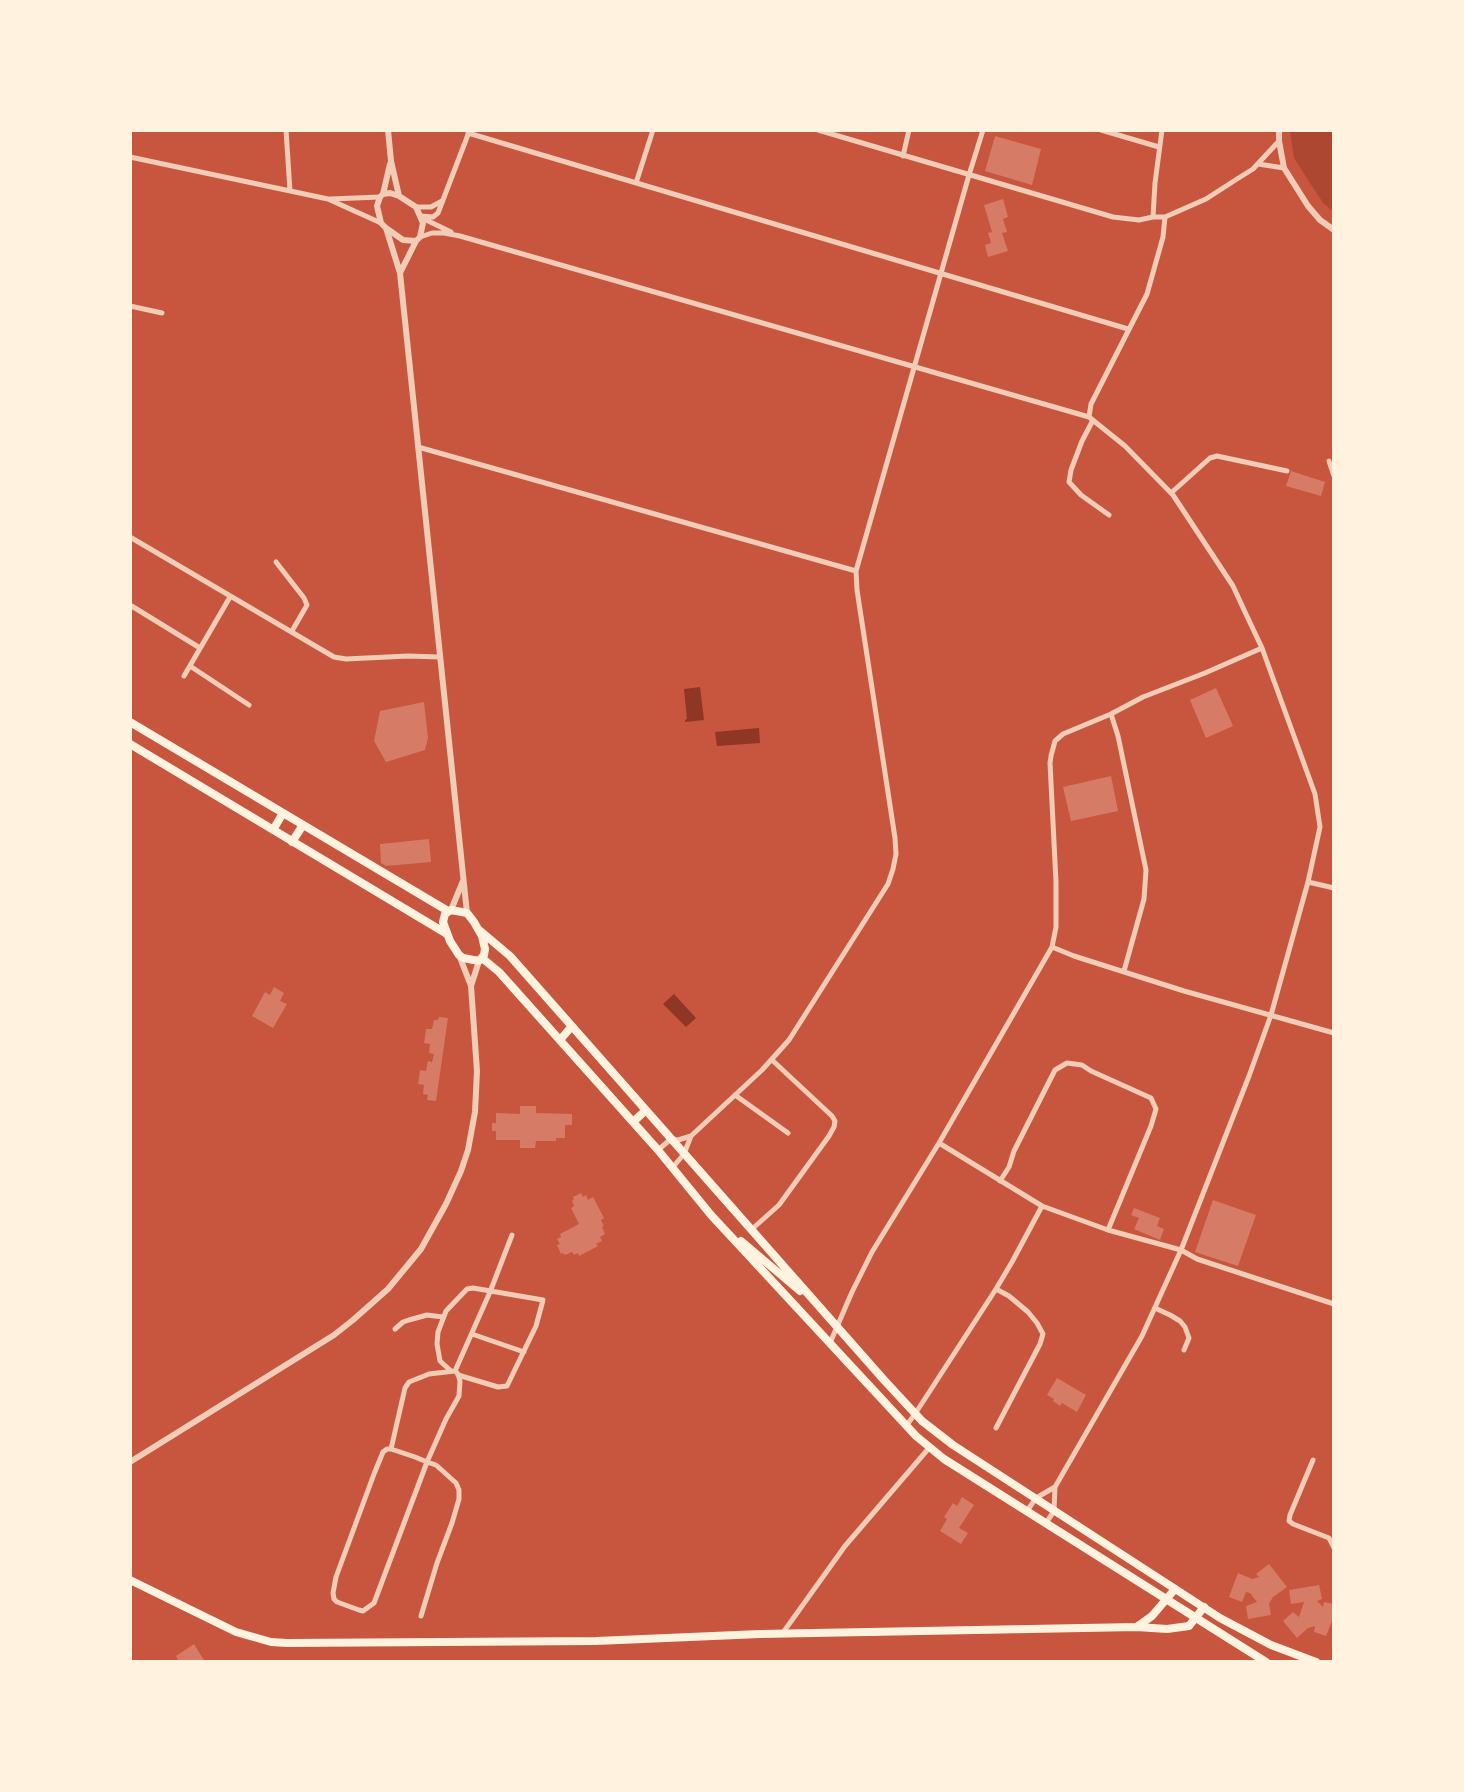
<!DOCTYPE html>
<style>
body{margin:0}
#map{position:relative;width:1464px;height:1792px;overflow:hidden;background:#c8553d;font-family:"Asap Condensed",sans-serif}
canvas{display:block}
.frame{position:absolute;inset:0;border:132px solid #fff3e0;pointer-events:none}
</style>
<div id="map">
<canvas width="1464" height="1792"></canvas>
<div class="frame"></div>
</div>
<script>
const g = document.querySelector('canvas').getContext('2d');
g.lineJoin = 'round';
function paint(path, color) { g.fillStyle = color; g.fill(path, 'evenodd'); }
const toPath = rows => new Path2D(rows.map(r => 'M' + r).join(''));
function stroke(path, color, width, dash) { g.strokeStyle = color; g.lineWidth = width; g.lineCap = dash ? 'butt' : 'round'; g.setLineDash(dash || []); g.stroke(path); }
paint(toPath([
 [1290,131,1333,131,1333,211,1323,203,1294,158]
]), '#ae4732');
paint(toPath([
 [700,687,704,720,685,722,685,720,687,719,684,689],
 [759,728,760,743,717,746,715,732],
 [674,994,696,1018,686,1027,663,1004]
]), '#8f3625');
paint(toPath([
 [995,136,1041,149,1032,185,985,171],
 [1003,199,1008,217,1003,219,1007,232,1002,233,1008,251,988,257,985,245,991,243,988,233,992,232,984,205],
 [1291,471,1325,482,1321,496,1286,486],
 [1216,688,1233,726,1206,738,1190,700],
 [424,702,428,738,425,750,386,762,374,741,380,711],
 [1111,776,1118,811,1071,821,1063,787],
 [429,839,431,862,386,866,381,863,380,844],
 [274,987,284,993,280,1001,287,1004,273,1028,252,1016,265,992,270,995],
 [439,1017,448,1018,436,1101,427,1100,428,1095,423,1094,424,1085,418,1084,420,1070,426,1071,428,1061,432,1062,434,1054,429,1053,430,1044,424,1043,426,1029,432,1029,434,1020,438,1020],
 [520,1106,536,1106,536,1113,572,1114,572,1125,565,1125,565,1138,556,1138,556,1141,536,1141,535,1148,520,1148,520,1140,496,1140,496,1131,492,1131,492,1123,496,1123,496,1113,520,1114],
 [581,1193,583,1197,586,1195,588,1200,593,1197,604,1218,601,1220,604,1226,602,1227,605,1234,600,1237,602,1241,596,1244,598,1246,579,1256,578,1253,574,1255,572,1252,565,1255,563,1253,561,1254,557,1245,560,1244,557,1239,561,1237,560,1234,579,1224,571,1208,574,1206,572,1201,574,1199,573,1197],
 [1213,1200,1256,1215,1238,1266,1195,1252],
 [1134,1208,1160,1218,1157,1226,1164,1229,1160,1240,1134,1229,1139,1218,1131,1215],
 [1057,1378,1086,1395,1077,1412,1062,1403,1060,1406,1053,1401,1054,1399,1047,1395],
 [962,1497,974,1505,959,1528,968,1533,961,1544,940,1531,947,1519,944,1517,953,1503,957,1506],
 [1269,1564,1287,1587,1273,1597,1269,1604,1271,1615,1248,1619,1246,1606,1257,1602,1250,1593,1246,1592,1242,1602,1229,1597,1238,1573,1252,1579,1259,1577,1256,1574],
 [1319,1585,1322,1599,1317,1601,1323,1607,1324,1602,1334,1604,1334,1616,1326,1636,1314,1632,1315,1626,1308,1628,1297,1638,1283,1621,1293,1612,1299,1617,1304,1602,1291,1604,1289,1590],
 [194,1644,205,1662,179,1662,176,1656]
]), '#d67c66');
stroke(toPath([
 [286,130,290,191],
 [818,130,1113,217,1139,220,1153,217,1165,217],
 [1101,130,1159,147],
 [468,133,1128,329],
 [903,156,909,130],
 [130,157,328,199,381,223],
 [1258,164,1284,168],
 [636,183,653,130],
 [330,199,380,197],
 [416,207,431,207,442,201],
 [421,216,433,217,438,213,469,132],
 [1153,217,1155,183,1162,130],
 [422,218,451,232],
 [420,237,432,233,444,233,460,236,1089,417,1125,446,1173,495,1233,586,1245,612,1262,648,1315,794,1320,827,1308,882,1271,1015,1249,1076,1181,1250,1142,1336,1055,1487,1036,1498,1027,1511],
 [130,306,162,313],
 [1089,417,1091,404,1147,294,1163,237,1165,217,1206,199,1237,179,1253,169,1279,141],
 [1093,420,1082,441,1071,470,1069,482,1081,495,1109,515],
 [418,447,856,571],
 [1329,461,1334,476],
 [1171,493,1210,458,1217,456,1287,471],
 [130,537,334,657,346,659,408,656,440,657],
 [276,562,304,598,307,605,292,631],
 [130,605,200,648],
 [190,666,249,705],
 [184,676,230,597],
 [1111,714,1118,736,1146,870,1144,899,1124,971],
 [1308,882,1334,888],
 [1052,947,1074,956,1184,991,1334,1033],
 [735,1095,788,1133],
 [939,1143,1042,1206],
 [658,1150,671,1139,678,1140,691,1136],
 [673,1167,684,1154,691,1136,762,1070,789,1040,888,884,893,869,896,854,895,838,857,590,856,571,969,175,983,130],
 [1000,1181,1009,1167,1014,1151,1055,1070,1067,1063,1082,1065,1091,1071,1151,1098,1156,1109,1151,1126,1108,1230],
 [751,1230,779,1205,829,1136,834,1127,835,1121,832,1116,772,1060],
 [996,1289,1009,1296,1028,1312,1037,1323,1043,1334,1040,1344,996,1428],
 [1155,1308,1170,1315,1180,1321,1185,1327,1189,1338,1184,1350],
 [395,1329,403,1322,409,1320,427,1315,443,1317],
 [472,1334,524,1352],
 [830,1343,852,1292,872,1252,939,1143,1052,947,1056,927,1056,882,1050,763,1051,756,1055,741,1063,734,1111,714,1143,697,1205,673,1262,648],
 [451,1371,440,1361,437,1344,438,1332,446,1311,467,1289,473,1288,543,1300,536,1326,507,1386,498,1387,458,1375],
 [455,1371,490,1292,512,1235],
 [906,1426,915,1414,996,1289,1012,1262,1042,1206,1108,1230,1181,1250,1197,1259,1334,1304],
 [391,1449,405,1388,409,1382,429,1374,455,1371,458,1374,460,1381,459,1396,446,1419,427,1462,374,1603,363,1611,359,1610,337,1602,334,1599,333,1593,336,1577,374,1474,383,1452,387,1449,391,1449,415,1457,427,1462,436,1465,456,1483,459,1490,459,1499,452,1523,437,1563,421,1616],
 [1313,1460,1290,1515,1289,1521,1293,1524,1329,1538,1334,1548],
 [1046,1523,1054,1511,1055,1487],
 [782,1634,845,1546,929,1448]
]), '#f1ccb7', 5);
stroke(toPath([
 [388,130,391,161,399,196],
 [1279,130,1279,141,1284,168,1308,206,1320,220,1334,230],
 [383,194,390,164],
 [386,228,400,273,467,913],
 [400,273,416,241,420,237,423,223,416,207,399,196,390,193,383,194,380,197,377,206,381,223,386,228,403,240,416,241],
 [451,910,463,881],
 [471,986,479,961],
 [130,1462,334,1335,353,1320,388,1289,421,1249,446,1204,461,1171,468,1150,475,1112,477,1071,471,986,459,955]
]), '#f1ccb7', 6);
stroke(toPath([
 [130,1580,236,1632,271,1642,287,1643,596,1641,760,1634,1137,1627,1167,1629,1189,1626,1204,1607],
 [1138,1626,1152,1616,1175,1589]
]), '#fff3e0', 8);
stroke(toPath([
 [130,722,448,911],
 [130,744,447,934],
 [273,830,283,813],
 [292,842,303,825],
 [451,910,467,913,474,922,482,936,485,949,484,955,479,961,463,958,459,955,450,941,443,922,445,914,451,910],
 [478,929,510,956,884,1380,922,1421,953,1445,1220,1618,1271,1645,1316,1662],
 [482,958,499,972,658,1150,711,1215,916,1436,944,1459,1266,1662],
 [560,1040,572,1026],
 [633,1122,646,1110],
 [741,1241,800,1291]
]), '#fff3e0', 8);
</script>
